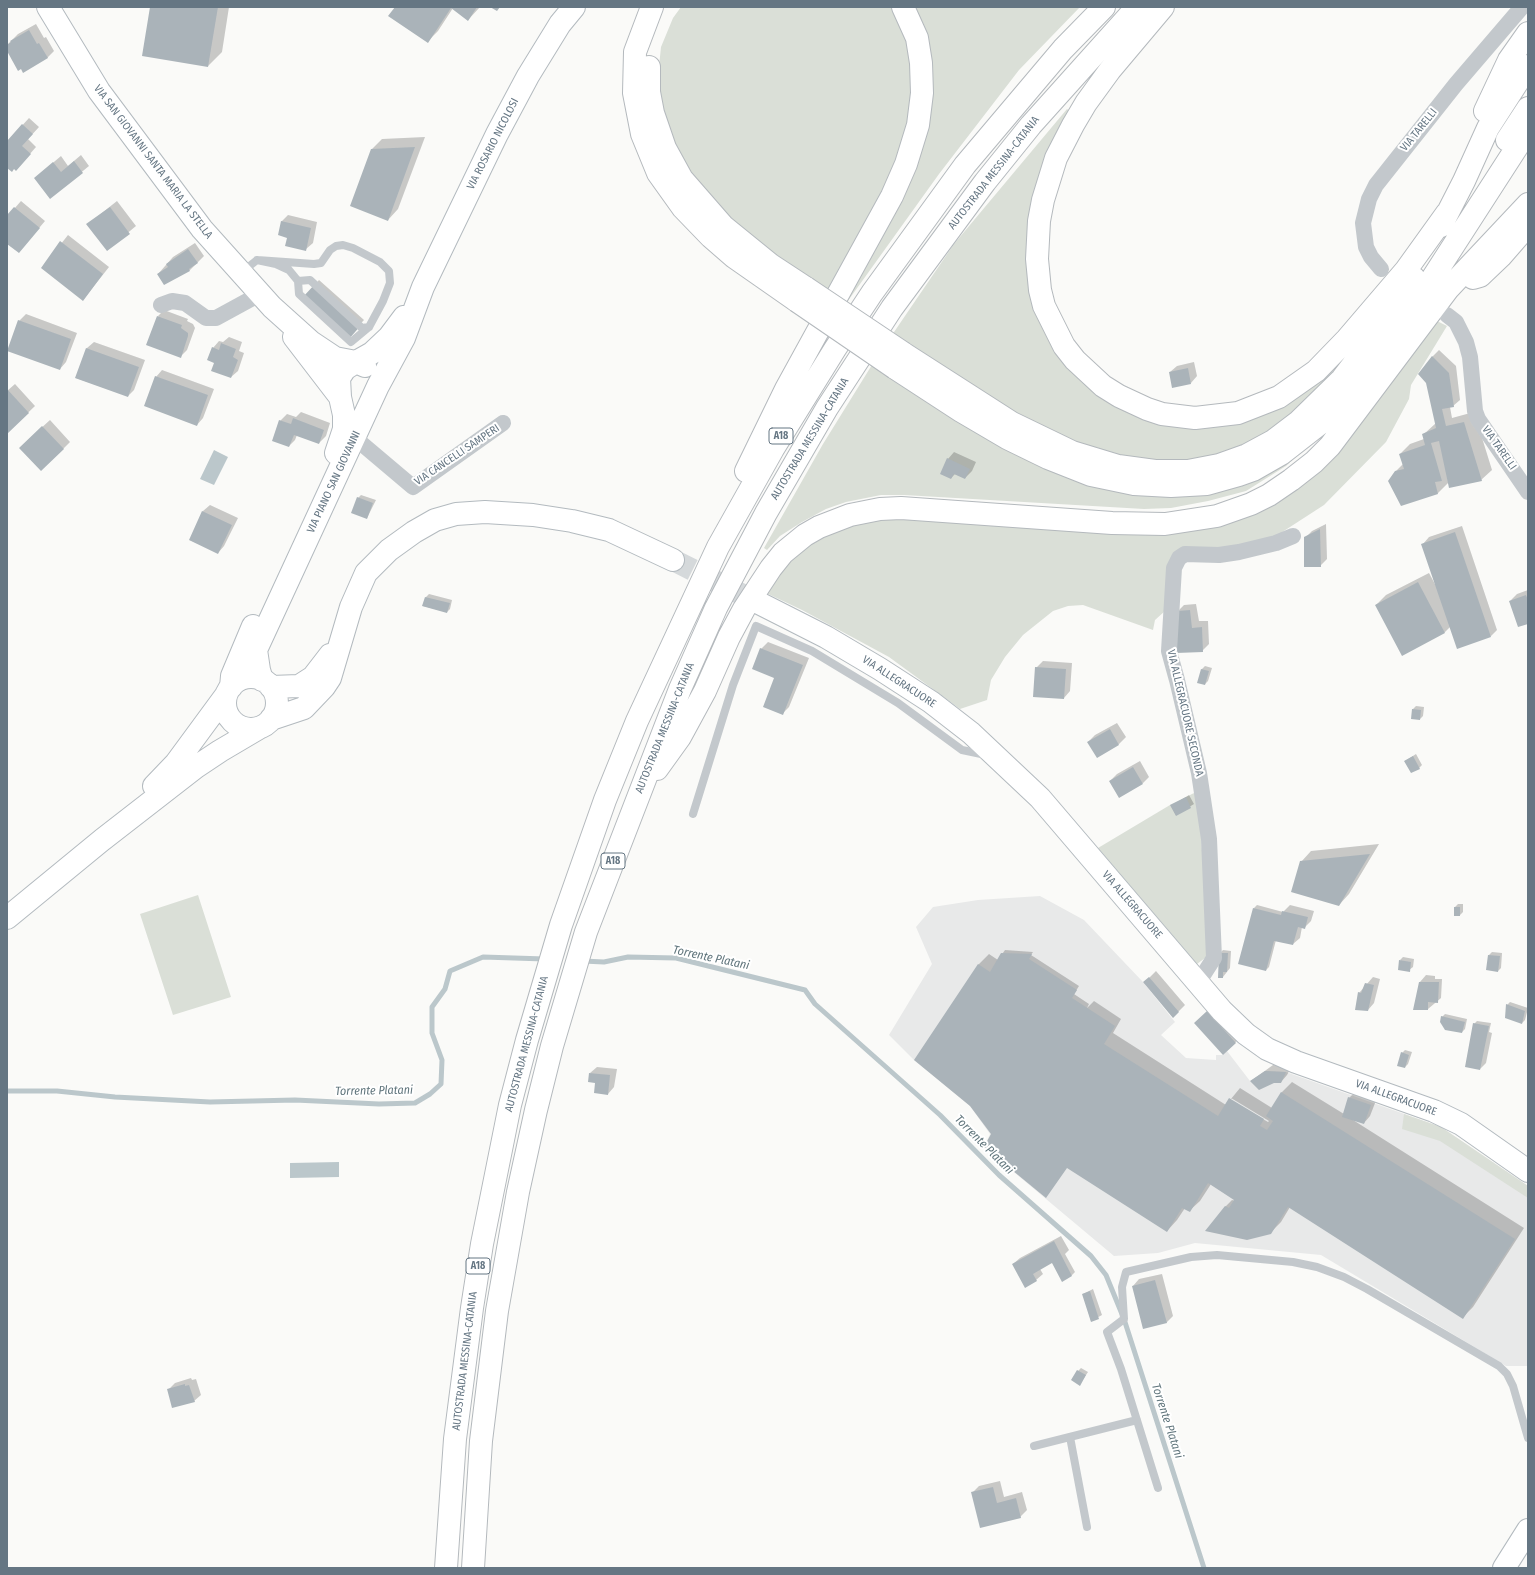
<!DOCTYPE html>
<style>
body{margin:0}
#map{position:relative;width:1535px;height:1575px;overflow:hidden;background:#fafaf8;font-family:"Fira Sans Condensed",sans-serif}
canvas{display:block}
.frame{position:absolute;inset:0;border:8px solid #657683;pointer-events:none}
</style>
<div id="map">
<canvas width="1535" height="1575"></canvas>
<div class="frame"></div>
</div>
<script>
const g = document.querySelector('canvas').getContext('2d');
g.lineJoin = 'round';
function paint(path, color) { g.fillStyle = color; g.fill(path, 'evenodd'); }
const toPath = rows => new Path2D(rows.map(r => 'M' + r).join(''));
function stroke(path, color, width, dash) { g.strokeStyle = color; g.lineWidth = width; g.lineCap = dash ? 'butt' : 'round'; g.setLineDash(dash || []); g.stroke(path); }
function label(font, color, halo, rows, align = 'center') {
  g.font = font + ' "Fira Sans Condensed",sans-serif'; g.lineWidth = 4; g.setLineDash([]); g.textBaseline = 'middle'; g.strokeStyle = halo; g.fillStyle = color; for (const [text, x, y, turn = 0] of rows) {
    g.save(); g.translate(x, y); g.rotate((+turn || 0) * Math.PI / 180); g.textAlign = isNaN(turn) ? turn : align; if (halo) g.strokeText(text, 0, 0); g.fillText(text, 0, 0); g.restore();
  }
}
paint(toPath([
 [1040,896,1084,920,1143,982,1175,1022,1161,1035,1186,1058,1216,1060,1216,1055,1223,1055,1227,1051,1250,1081,1265,1071,1286,1072,1441,1127,1528,1186,1528,1366,1506,1366,1321,1255,1195,1243,1158,1253,1114,1256,984,1147,990,1134,970,1106,914,1060,889,1035,932,964,916,927,933,907,978,900]
]), '#e8e9e9');
paint(toPath([
 [681,7,892,7,899,17,909,40,913,68,909,125,897,163,829,290,776,257,735,227,699,188,670,141,661,111,658,76,661,47,673,18],
 [910,7,1080,7,1019,70,939,174,822,337,917,158],
 [1067,109,1071,112,1034,293,1118,401,1253,413,1379,309,1334,376,1279,428,1221,455,1191,461,1154,462,1123,458,1077,445,1036,426,892,335,954,244],
 [1435,320,1447,326,1411,385,1409,399,1386,442,1324,505,1273,538,1238,547,1181,549,1165,611,1155,620,1153,630,1083,605,1068,606,1053,611,1023,635,1005,657,991,680,987,700,960,709,889,657,802,610,762,591,772,574,813,539,853,523,902,517,1145,531,1278,497],
 [875,360,1101,482,1316,437,1286,466,1246,491,1208,501,1171,508,1144,509,904,495,881,495,846,502,826,509,802,522,780,536,767,550,764,548,823,444],
 [1198,791,1209,955,1197,964,1098,848,1170,805],
 [198,895,231,997,173,1015,140,914],
 [1404,1114,1441,1127,1528,1186,1528,1198,1440,1141,1402,1129]
]), '#dadfd7');
paint(toPath([
 [214,450,228,457,214,485,200,479],
 [339,1162,339,1177,290,1178,290,1163]
]), '#bbc7cb');
paint(toPath([
 [151,7,229,7,222,52,208,66],
 [396,7,480,7,468,20,453,8,438,31,428,41],
 [36,24,44,38,46,37,54,51,47,58,7,49,7,45,18,34],
 [29,118,39,127,28,139,36,147,22,163,7,166,7,142],
 [425,137,398,209,388,220,372,149,382,139],
 [81,155,89,166,51,197,35,178,61,156,68,166],
 [21,201,45,221,19,252,7,243,7,217],
 [117,201,136,226,107,250,88,224],
 [288,215,317,222,313,243,306,249,288,237,281,222],
 [68,235,109,267,83,300,42,268],
 [195,243,204,256,190,270,158,274,173,257],
 [319,280,364,320,348,337,304,298],
 [164,310,188,319,187,321,193,324,195,328,187,350,180,357,158,316],
 [26,314,77,333,66,362,60,369,19,321],
 [229,337,242,342,239,351,244,353,238,371,231,377,215,362,213,348,219,341,223,342],
 [94,342,145,360,134,390,128,396,76,378,87,348],
 [1439,350,1456,366,1460,400,1453,406,1450,407,1452,418,1474,412,1492,470,1481,480,1449,482,1438,493,1401,505,1396,471,1403,464,1400,454,1410,444,1424,439,1424,434,1436,423,1432,357],
 [1194,362,1197,376,1191,383,1170,372,1177,366],
 [162,370,214,389,203,418,197,425,156,377],
 [15,384,35,406,7,433,7,391],
 [301,412,330,423,326,436,319,443,297,435,295,440,289,446,280,421,287,414,296,417],
 [50,420,70,442,63,449,27,441],
 [954,452,976,462,972,471,965,478,955,474,951,478,948,459],
 [361,495,376,500,367,518,358,498],
 [210,505,238,518,224,546,218,553,190,540,203,511],
 [1326,524,1327,559,1320,566,1305,538,1312,531],
 [1462,526,1497,630,1491,636,1451,626,1445,632,1402,654,1376,605,1386,595,1429,573,1436,586,1423,544,1429,537],
 [1528,590,1528,623,1510,601,1517,594],
 [429,594,452,600,450,609,447,612,423,606,426,597],
 [1196,604,1199,621,1208,621,1209,644,1202,651,1178,611,1184,605],
 [768,642,809,658,789,707,782,714,776,678,761,649],
 [1043,661,1072,663,1070,691,1064,698,1036,668],
 [1205,666,1212,668,1208,681,1205,684,1199,682,1202,669],
 [1416,706,1424,707,1423,716,1420,719,1413,709],
 [1117,723,1126,737,1119,744,1097,757,1088,742,1095,735],
 [1416,754,1422,765,1419,768,1405,761],
 [1140,761,1149,777,1143,783,1110,781,1117,774],
 [1189,795,1194,804,1176,815,1171,806],
 [1379,844,1349,894,1339,905,1301,862,1311,851],
 [1458,904,1463,904,1463,912,1460,915,1455,915,1455,907],
 [1257,905,1283,912,1290,905,1314,911,1311,921,1304,928,1302,927,1300,938,1293,944,1276,940,1269,967,1266,970,1254,908],
 [1005,950,1033,952,1031,955,1079,986,1074,994,1089,1004,1087,1008,1094,1001,1121,1019,1113,1033,1226,1105,1240,1088,1272,1108,1282,1092,1292,1082,1344,1114,1349,1098,1356,1091,1377,1098,1370,1116,1364,1123,1353,1120,1524,1228,1473,1307,1463,1317,1290,1207,1281,1222,1270,1233,1225,1207,1232,1200,1239,1202,1211,1184,1200,1201,1189,1211,1185,1208,1177,1220,1167,1231,1068,1167,992,1134,934,1034,979,964,989,954,998,960],
 [1231,1098,1269,1121,1268,1122,1231,1100],
 [1223,950,1231,951,1230,968,1223,977,1220,953],
 [1492,952,1502,953,1501,968,1498,971,1489,955],
 [1403,957,1414,959,1413,967,1409,970,1400,960],
 [1156,971,1185,1005,1178,1012,1144,983],
 [1426,975,1435,976,1435,979,1442,979,1441,998,1428,1009,1420,982],
 [1373,977,1380,979,1374,1003,1368,1010,1359,993],
 [1510,1002,1528,1008,1525,1020,1522,1023,1507,1005],
 [1215,1005,1242,1036,1223,1054,1202,1017],
 [1445,1014,1467,1019,1465,1029,1462,1032,1442,1017],
 [1477,1021,1491,1023,1489,1032,1492,1033,1486,1063,1480,1069,1474,1024],
 [1405,1050,1412,1052,1408,1064,1405,1067,1402,1053],
 [1273,1065,1292,1066,1287,1075,1281,1082,1251,1081],
 [597,1067,617,1069,614,1087,608,1094,590,1073],
 [1061,1236,1069,1250,1065,1254,1075,1272,1072,1275,1062,1280,1052,1262,1040,1269,1043,1274,1036,1280,1013,1264,1020,1258],
 [1162,1274,1173,1316,1166,1323,1133,1286,1139,1279],
 [1093,1289,1102,1315,1091,1321,1083,1294],
 [1081,1368,1088,1372,1080,1384,1078,1371],
 [191,1378,192,1380,196,1379,201,1395,194,1401,168,1390,175,1383],
 [1000,1481,1004,1497,1022,1492,1027,1510,1020,1517,972,1493,979,1486]
]), '#0003');
stroke(toPath([
 [583,961,604,962,628,957,676,958,805,990,815,1004,940,1115,999,1175,1091,1256,1106,1275,1124,1319,1204,1568],
 [7,1091,57,1091,115,1097,210,1102,295,1100,379,1104,415,1103,430,1094,441,1084,442,1060,432,1033,432,1007,445,989,450,971,483,957,545,959]
]), '#bbc7cb', 5);
paint(toPath([
 [150,7,218,7,208,67,142,56],
 [395,7,477,7,468,21,451,8,428,43,388,16],
 [490,7,500,7,497,11],
 [29,30,37,44,39,43,48,58,23,73,21,69,18,71,7,51,7,45,11,42,10,41],
 [22,124,33,134,22,146,31,154,16,171,14,169,12,172,7,168,7,141],
 [415,147,388,221,350,206,371,149],
 [74,161,83,173,50,199,34,178,53,162,61,172],
 [14,207,40,228,19,253,7,244,7,215],
 [110,207,130,234,107,251,86,224],
 [281,221,311,228,306,251,285,246,287,238,278,235],
 [60,241,103,274,83,301,41,268],
 [188,249,198,263,189,269,190,271,164,285,157,274,168,267,166,264],
 [316,283,362,324,349,339,302,298],
 [157,316,182,325,181,328,188,333,188,336,181,358,146,345],
 [18,320,71,339,60,370,7,351],
 [221,343,236,349,233,357,238,360,231,378,211,371,214,363,207,360,212,347,219,350],
 [86,348,139,367,128,397,75,378],
 [1432,356,1449,373,1454,407,1442,409,1446,426,1464,422,1482,481,1449,488,1439,441,1431,443,1442,481,1435,482,1438,494,1401,506,1388,481,1395,471,1404,469,1399,454,1425,445,1422,434,1436,428,1426,383,1418,374],
 [1188,368,1191,384,1172,388,1169,372],
 [155,376,208,395,197,426,144,406],
 [7,389,29,413,7,434],
 [293,418,324,430,319,444,294,435,289,447,272,441,279,420,291,424],
 [42,426,64,449,41,471,19,448],
 [947,458,970,469,965,479,954,474,951,479,940,474],
 [357,497,373,503,367,519,351,513],
 [202,511,232,525,218,554,189,540],
 [1320,529,1321,567,1304,567,1304,537],
 [1455,532,1491,637,1457,649,1421,544],
 [1418,582,1445,633,1402,656,1375,605],
 [1526,595,1528,600,1528,624,1518,627,1509,601],
 [425,597,450,603,447,613,422,606],
 [1190,610,1192,628,1202,627,1203,652,1176,653,1177,611],
 [760,648,803,665,783,715,763,707,774,678,752,669],
 [1035,667,1066,669,1064,699,1033,697],
 [1201,669,1209,671,1205,685,1197,683],
 [1412,709,1421,710,1420,720,1411,719],
 [1110,729,1119,745,1097,758,1087,742],
 [1413,756,1420,769,1411,773,1404,761],
 [1133,767,1143,784,1119,798,1109,781],
 [1186,797,1191,808,1176,816,1170,805],
 [1370,854,1339,906,1291,892,1300,861],
 [1454,907,1460,907,1460,916,1454,916],
 [1253,908,1281,915,1282,911,1308,917,1305,929,1298,927,1293,945,1274,941,1266,971,1238,964],
 [1001,953,1032,954,1029,959,1077,990,1072,998,1115,1026,1104,1044,1218,1116,1229,1098,1264,1119,1260,1126,1267,1130,1273,1121,1266,1116,1281,1092,1515,1239,1463,1319,1288,1207,1271,1234,1247,1240,1205,1231,1225,1206,1229,1208,1234,1200,1208,1183,1190,1212,1182,1208,1167,1232,1067,1168,1046,1198,984,1147,991,1134,970,1106,914,1060,978,964,990,972],
 [1219,953,1228,953,1227,972,1223,972,1223,978,1218,978],
 [1488,955,1500,956,1498,972,1486,970],
 [1399,960,1411,962,1410,972,1398,970],
 [1149,977,1179,1012,1173,1018,1143,982],
 [1419,982,1439,982,1438,1003,1428,1002,1428,1010,1413,1010],
 [1365,983,1374,985,1368,1011,1355,1010,1358,992,1361,993],
 [1506,1004,1525,1011,1522,1024,1505,1018],
 [1207,1011,1236,1043,1223,1055,1194,1023],
 [1441,1016,1465,1022,1462,1033,1445,1030,1440,1022],
 [1473,1023,1489,1026,1480,1070,1465,1067],
 [1401,1052,1409,1055,1405,1068,1397,1066],
 [1265,1071,1286,1072,1281,1083,1274,1083,1259,1090,1250,1081],
 [589,1073,610,1075,608,1095,594,1093,595,1083,588,1082],
 [1348,1097,1371,1105,1364,1124,1342,1117],
 [1054,1241,1072,1276,1062,1282,1052,1263,1033,1274,1037,1281,1025,1288,1012,1264],
 [1155,1280,1167,1323,1143,1329,1132,1286],
 [1090,1291,1099,1319,1091,1322,1082,1294],
 [1077,1370,1086,1375,1080,1386,1071,1380],
 [185,1384,185,1386,189,1385,195,1402,172,1408,167,1389],
 [993,1487,997,1503,1016,1498,1021,1518,980,1528,971,1492]
]), '#aab3b9');
stroke(toPath([
 [673,560,757,602]
]), '#d5d9db', 22, [22, 11]);
const secondary = toPath([
 [48,7,99,91,202,229,272,307,311,342,335,358,356,362,372,353,389,337,404,317],
 [294,337,340,397],
 [336,453,344,429,344,415,340,397,339,378,345,369,356,362,365,366],
 [757,602,826,637,880,669,931,702,971,733,1040,798,1222,1011,1246,1034,1267,1049,1296,1062,1434,1111,1461,1124,1528,1171],
 '225 703a26 26 0 1 1 52 0a26 26 0 1 1-52 0Z',
 [262,680,259,670,256,650,378,386,404,338,423,287,497,134,528,76,560,24,574,7],
 [231,687,232,676,253,626],
 [271,687,299,686,313,677,330,655],
 [271,719,304,708,324,687,330,678,351,607,366,573,389,550,414,532,435,520,456,514,485,512,533,515,572,521,609,530,673,560],
 [154,786,176,763,226,695],
 [7,918,102,840,196,767,220,751,259,728],
 [1504,1568,1528,1530]
]);
const highway = toPath([
 [652,7,635,52,634,93,642,134,658,173,683,208,711,237,734,257,797,301],
 [1163,7,1110,70,1086,103,1073,125,1056,158,1043,200,1039,221,1037,259,1040,290,1044,306,1064,346,1075,360,1103,386,1119,396,1147,409,1162,414,1195,418,1238,413,1279,397,1316,371,1347,339,1406,270,1447,213],
 [649,67,649,92,653,113,665,148,682,179,723,226,771,265,806,288],
 [1485,111,1509,60,1528,33],
 [1507,140,1528,108],
 [1441,226,1464,181,1488,128,1528,66],
 [1473,278,1480,276,1501,256,1528,225],
 [903,353,1012,423,1072,452,1118,466,1155,471,1188,471,1219,465,1247,455,1273,441,1298,422,1342,379,1388,319,1414,278],
 [895,368,961,411,1007,438,1048,458,1091,475,1134,484,1171,486,1207,484,1239,475,1253,470,1281,454,1322,422,1388,347,1528,130],
 [746,471,786,389,892,196,906,164,918,125,922,93,921,63,917,38,903,7],
 [657,769,680,737,705,691,729,637,744,609,771,568,783,553,805,535,819,527,850,515,880,509,901,508,1112,523,1165,524,1217,516,1251,504,1269,495,1291,480,1314,462,1330,446,1448,289,1528,204],
 [446,1568,455,1439,472,1308,482,1244,510,1105,527,1040,561,925,605,800,637,721,718,547,773,449,835,349,872,293,965,165,1063,49,1104,7],
 [473,1568,481,1441,497,1311,518,1192,536,1110,552,1046,586,932,680,689,716,608,766,513,827,408,892,308,985,182,1031,125,1137,7]
]);
stroke(secondary, '#b3babf', 24);
stroke(highway, '#b4b9bd', 24);
stroke(toPath([
 [242,272,257,260,314,264,321,263,330,250,336,246,343,245,353,248,380,262,389,271,390,283,383,301,369,327,351,342,299,294,298,281,289,270,276,264,257,260],
 [298,281,310,280,362,328,369,327],
 [693,814,733,685,756,626,812,651,898,703,962,750,986,755],
 [1070,1437,1087,1527],
 [1034,1446,1137,1420],
 [1158,1488,1121,1369,1107,1332,1124,1319,1122,1287,1126,1272,1191,1257,1217,1255,1293,1262,1317,1267,1344,1277,1367,1289,1499,1366,1507,1374,1513,1386,1528,1438]
]), '#c3c8cc', 8);
stroke(toPath([
 [1381,269,1371,257,1366,247,1363,223,1369,199,1376,185,1456,84,1522,7],
 [161,305,172,301,185,303,206,318,216,318,260,294],
 [1447,315,1456,322,1466,342,1470,357,1475,411,1478,419,1528,492],
 [355,438,413,487,503,423],
 [1198,983,1214,958,1209,839,1199,773,1177,680,1169,651,1174,568,1179,558,1185,554,1219,555,1239,552,1276,543,1293,536]
]), '#c3c8cc', 16);
stroke(secondary, '#fff', 22);
stroke(highway, '#fff', 22);
const highwayBridge = toPath([
 [806,288,903,353],
 [797,301,895,368]
]);
stroke(highwayBridge, '#b4b9bd', 24, []);
stroke(highwayBridge, '#fff', 22);
for (const [x, y, w] of [
 [781,436,24],
 [613,861,24],
 [478,1266,24]
]) { const box = new Path2D(); box.roundRect(x - w / 2, y - 8, w, 16, 3); g.fillStyle = '#fff'; g.fill(box); stroke(box, '#657683', 1); }
label('bold 10px', '#657683', null, [
 ["A18",781,436],
 ["A18",613,861],
 ["A18",478,1266]
]);
label('11px', '#657683', '#fff', [
 ["VIA TARELLI",1419,130,-51],
 ["VIA ROSARIO NICOLOSI",493,144,-63],
 ["VIA SAN GIOVANNI SANTA MARIA LA STELLA",153,162,53],
 ["AUTOSTRADA MESSINA-CATANIA",994,173,-52],
 ["AUTOSTRADA MESSINA-CATANIA",810,439,-59],
 ["VIA TARELLI",1499,448,55],
 ["VIA CANCELLI SAMPERI",457,455,-34],
 ["VIA PIANO SAN GIOVANNI",334,482,-65],
 ["VIA ALLEGRACUORE",899,682,33],
 ["VIA ALLEGRACUORE SECONDA",1185,713,77],
 ["AUTOSTRADA MESSINA-CATANIA",665,728,-68],
 ["VIA ALLEGRACUORE",1132,905,49],
 ["AUTOSTRADA MESSINA-CATANIA",527,1044,-75],
 ["VIA ALLEGRACUORE",1396,1098,20],
 ["AUTOSTRADA MESSINA-CATANIA",465,1361,-83]
]);
label('italic 12px', '#60757c', '#fff', [
 ["Torrente Platani",711,958,12],
 ["Torrente Platani",374,1091,-1],
 ["Torrente Platani",984,1145,45],
 ["Torrente Platani",1167,1421,72]
]);
</script>
